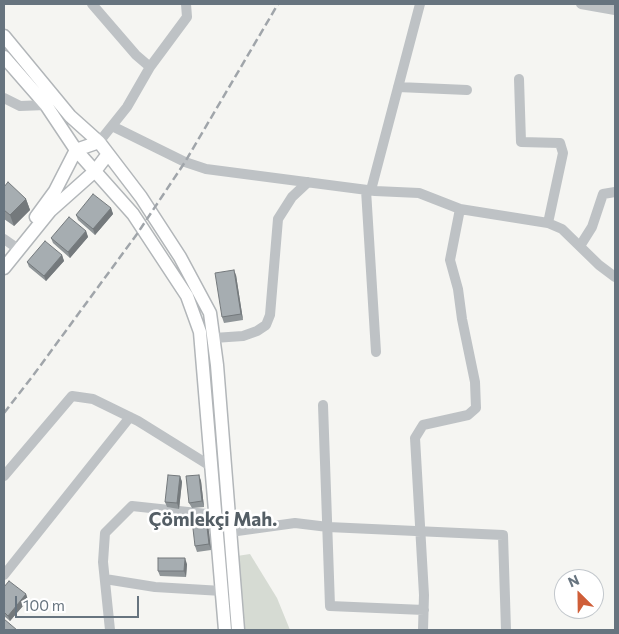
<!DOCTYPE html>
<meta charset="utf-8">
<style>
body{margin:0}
#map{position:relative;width:619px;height:634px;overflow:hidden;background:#f5f5f2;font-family:Commissioner,sans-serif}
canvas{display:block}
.frame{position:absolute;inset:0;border:5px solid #67747f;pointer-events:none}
.north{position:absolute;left:554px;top:569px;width:50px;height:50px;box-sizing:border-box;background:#fff;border:1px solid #c2c7cc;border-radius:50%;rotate:337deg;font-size:14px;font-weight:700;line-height:20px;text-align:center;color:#67747f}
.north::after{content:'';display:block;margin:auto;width:18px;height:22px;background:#cf5e38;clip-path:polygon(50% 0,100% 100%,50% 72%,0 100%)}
.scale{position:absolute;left:15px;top:596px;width:124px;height:22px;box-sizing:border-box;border:2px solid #67747f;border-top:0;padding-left:6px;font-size:15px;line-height:18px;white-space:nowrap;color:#67747f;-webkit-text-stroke:4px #fff;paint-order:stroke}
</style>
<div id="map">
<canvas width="619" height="634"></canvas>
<div class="frame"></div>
<div class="north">N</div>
<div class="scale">100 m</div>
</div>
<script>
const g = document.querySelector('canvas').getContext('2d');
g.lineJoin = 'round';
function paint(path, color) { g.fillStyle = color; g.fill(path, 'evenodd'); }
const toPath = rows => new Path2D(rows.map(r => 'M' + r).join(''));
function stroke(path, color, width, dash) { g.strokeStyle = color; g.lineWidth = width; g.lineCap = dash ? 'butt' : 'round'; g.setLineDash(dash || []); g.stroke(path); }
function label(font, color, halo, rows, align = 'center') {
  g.font = font + ' Commissioner,sans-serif'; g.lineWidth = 5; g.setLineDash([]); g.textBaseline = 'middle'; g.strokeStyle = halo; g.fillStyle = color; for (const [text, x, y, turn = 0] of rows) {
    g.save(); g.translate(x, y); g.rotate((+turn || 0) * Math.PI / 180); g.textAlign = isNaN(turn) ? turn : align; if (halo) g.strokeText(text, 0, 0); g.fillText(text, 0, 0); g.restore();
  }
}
paint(toPath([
 [250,554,277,598,290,630,243,630,237,556]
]), '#d6dbd3');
const major = toPath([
 [4,36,70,116,99,142,141,197,180,257,210,313,217,365,238,630],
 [4,57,46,105,76,150,133,214,187,296,200,332,225,630],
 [36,217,55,191,76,150,99,142],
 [4,268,50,211,95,171,108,154]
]);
stroke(major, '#b2b6b9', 15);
stroke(toPath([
 [92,4,136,55,150,67],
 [581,4,615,10],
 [519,79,521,142,560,143,563,153,548,223],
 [398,87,467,90],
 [4,98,20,106,46,105],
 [112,126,185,162,206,169,375,191,419,193,460,209,548,223,562,229,599,265,615,277],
 [99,142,127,107,150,67,187,17,186,4],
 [366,190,376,352],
 [371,190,420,4],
 [4,239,14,246],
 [580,246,592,227,603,194,615,192],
 [214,338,243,336,257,331,266,325,270,315,278,219,292,197,308,182],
 [323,405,330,606,424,610],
 [4,476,72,396,93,399,138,421,212,467],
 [230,532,295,523,328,527,503,535,506,630],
 [4,575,130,417],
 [105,579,155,587,222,591],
 [110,630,103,562,105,533,132,506,216,515],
 [423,630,424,595,415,438,423,425,468,415,476,408,475,382,462,319,458,289,450,260,460,209]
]), '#bec2c5', 10);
stroke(major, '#fff', 12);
stroke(toPath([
 [4,413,32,377,137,234,185,162,278,4]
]), '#a0a5aa', 2.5, [8, 4]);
paint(toPath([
 [4,187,26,199,30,210,14,226,4,219],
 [111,208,113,214,95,235,78,220,76,215],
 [86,231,88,237,70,258,53,243,51,238],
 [62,255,64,261,46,281,29,267,27,262],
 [236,275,243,320,224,323,222,317],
 [199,475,201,481,204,507,192,508,189,503],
 [180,476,182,482,179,509,167,507,165,502],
 [206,519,208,524,211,550,197,552,195,546],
 [187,564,186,577,160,576,158,571],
 [4,587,26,594,28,600,10,621,4,616]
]), '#8f9598');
paint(toPath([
 [26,199,30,210,14,226,10,215],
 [111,208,113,214,95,235,93,229],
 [86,231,88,237,70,258,68,252],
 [62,255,64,261,46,281,44,276],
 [234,270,236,275,243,320,241,314],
 [199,475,201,481,204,507,202,501],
 [180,476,182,482,179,509,177,503],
 [206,519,208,524,211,550,209,544],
 [185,558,187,564,186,577,184,571],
 [26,594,28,600,10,621,8,616]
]), '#74797c');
const building = toPath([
 [8,182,26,199,10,215,4,210,4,187,8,182],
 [93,194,111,208,93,229,76,215,93,194],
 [69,217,86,231,68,252,51,238,69,217],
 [45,241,62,255,44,276,27,262,45,241],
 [234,270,241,314,222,317,215,273,234,270],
 [168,475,180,476,177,503,165,502,168,475],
 [199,475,202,501,189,503,186,476,199,475],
 [206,519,209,544,195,546,192,520,206,519],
 [158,558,185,558,184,571,158,571,158,558],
 [9,581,26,594,8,616,4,612,4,587,9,581],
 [4,619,17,630,4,630,4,619]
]);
paint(building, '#a6adb1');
stroke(building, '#74797c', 1);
label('bold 19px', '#545e65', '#fff', [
 ["Çömlekçi Mah.",213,520]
]);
</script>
